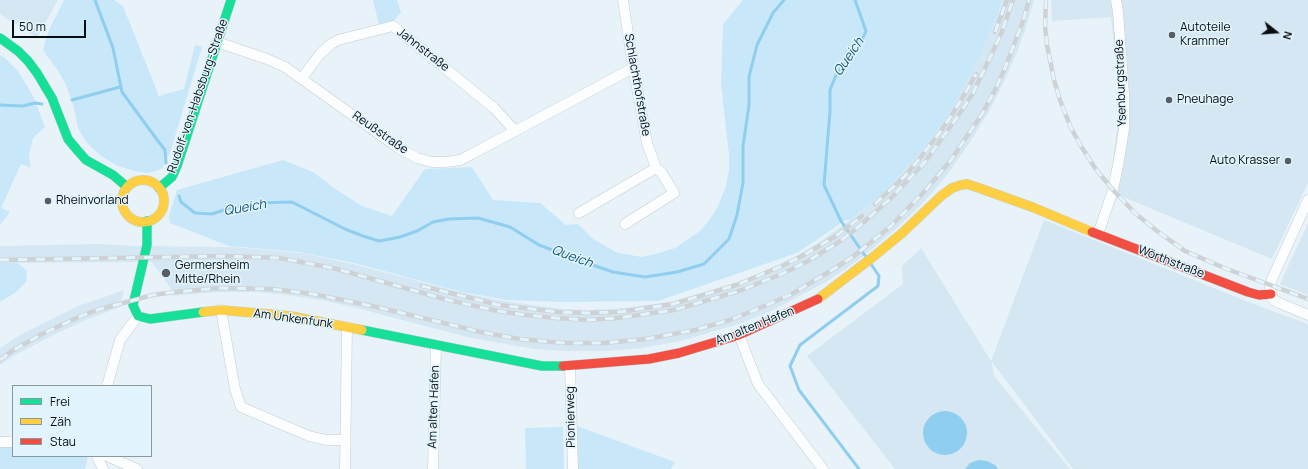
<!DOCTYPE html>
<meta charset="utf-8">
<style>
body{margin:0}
#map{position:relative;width:1308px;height:469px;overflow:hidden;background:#e8f3f9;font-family:Manrope,sans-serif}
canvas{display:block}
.legend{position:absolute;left:12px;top:385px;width:140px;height:72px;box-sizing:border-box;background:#e2f5ff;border:1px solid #8a989f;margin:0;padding:5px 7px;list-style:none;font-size:12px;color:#070d10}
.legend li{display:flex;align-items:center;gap:8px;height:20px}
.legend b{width:20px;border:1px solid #8a989f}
.north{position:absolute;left:1256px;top:12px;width:40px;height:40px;-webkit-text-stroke:3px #e2f5ff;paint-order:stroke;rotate:107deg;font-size:11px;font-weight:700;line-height:16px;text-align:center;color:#070d10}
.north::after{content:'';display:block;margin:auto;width:14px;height:18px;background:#070d10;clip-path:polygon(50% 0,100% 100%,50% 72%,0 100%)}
.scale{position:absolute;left:12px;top:20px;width:74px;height:18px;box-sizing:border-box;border:2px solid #070d10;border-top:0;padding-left:5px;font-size:12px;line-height:14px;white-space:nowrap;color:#070d10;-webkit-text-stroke:3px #e2f5ff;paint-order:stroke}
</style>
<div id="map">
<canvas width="1308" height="469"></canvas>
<ul class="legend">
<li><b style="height:5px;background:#16e098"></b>Frei</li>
<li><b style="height:5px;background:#ffcf43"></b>Zäh</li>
<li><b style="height:5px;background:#f24e42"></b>Stau</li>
</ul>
<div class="north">N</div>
<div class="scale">50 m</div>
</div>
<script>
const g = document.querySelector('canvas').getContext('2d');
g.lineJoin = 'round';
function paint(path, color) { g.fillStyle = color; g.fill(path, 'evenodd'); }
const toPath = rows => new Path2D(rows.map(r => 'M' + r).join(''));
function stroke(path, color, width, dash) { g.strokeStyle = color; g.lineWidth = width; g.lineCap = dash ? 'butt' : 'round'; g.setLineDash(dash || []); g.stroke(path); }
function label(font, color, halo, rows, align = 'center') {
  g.font = font + ' Manrope,sans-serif'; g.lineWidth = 3; g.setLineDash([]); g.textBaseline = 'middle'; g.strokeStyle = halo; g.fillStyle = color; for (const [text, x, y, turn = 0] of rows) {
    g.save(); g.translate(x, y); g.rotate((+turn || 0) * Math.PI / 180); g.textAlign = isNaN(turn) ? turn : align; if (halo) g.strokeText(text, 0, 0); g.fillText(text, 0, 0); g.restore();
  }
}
paint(toPath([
 [0,0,58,0,37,38,0,14],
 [1002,0,1034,0,1026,27,1016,55,1003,84,988,113,968,145,945,178,922,204,898,227,872,249,850,266,826,282,773,310,742,323,681,341,642,348,607,351,565,351,535,349,471,338,353,307,321,300,287,295,256,292,219,292,172,296,171,289,152,262,0,263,0,246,99,244,133,246,233,247,302,253,353,264,460,292,498,300,532,305,563,309,591,310,624,308,675,301,725,287,756,275,791,259,818,243,850,220,880,196,924,148,945,120,963,89,981,54,998,14],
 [1051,0,1308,0,1308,183,1272,259,1121,196,1110,181,1116,137,1118,118,1118,83,1111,17,1052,21],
 [1044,220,1259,306,1308,324,1308,469,1073,469,992,362,994,376,1070,469,895,469,807,356,903,284,902,266,921,248,991,361],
 [1308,223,1308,295,1280,284],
 [124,290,120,307,83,321,49,337,15,355,0,365,0,348,22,334,76,307]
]), '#d5e7f2');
paint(toPath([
 [64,0,114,0,123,6,159,96,184,89,195,45,202,47,170,153,162,169,148,173,134,171,116,165,101,156,88,144,83,137,78,128,73,104,66,85,57,69,46,55,43,49,49,30],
 [373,0,397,0,401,12,394,21,379,25],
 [743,0,1002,0,998,14,981,54,963,89,945,120,924,148,880,196,850,220,846,220,797,253,658,301,561,302,507,300,462,292,354,263,299,252,229,246,170,223,169,216,177,190,283,160,313,172,337,190,362,206,392,216,425,169,472,167,493,200,540,203,566,225,578,224,593,239,618,253,642,257,659,253,675,248,700,231,710,219,718,206,726,186,729,169,729,155,721,84,723,24],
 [0,55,6,59,18,71,33,96,45,127,33,138,29,154,31,168,21,164,1,208,10,212,0,225],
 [0,263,17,263,22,266,27,272,26,282,15,293,0,302],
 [577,426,675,462,671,469,578,469],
 [563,427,564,469,526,469,525,428],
 [0,444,13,445,13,456,88,456,85,469,0,469]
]), '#c8e8fa');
paint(toPath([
 '923 433a22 22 0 1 1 44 0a22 22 0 1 1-44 0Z',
 [978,460,987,461,995,465,998,469,965,469,970,463]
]), '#8fceee');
stroke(toPath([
 [95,0,113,48,122,92,155,137,165,150,166,163],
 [855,0,866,31,858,49,837,73,830,90,830,111,824,185,841,221,866,257],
 [72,100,120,87],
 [0,105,23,106,35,103,42,104],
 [179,196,181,202,195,213,212,214,230,208,256,203,292,202,345,229,363,236,379,241,400,237,417,231,433,222,449,219,478,218,510,227,539,245,584,262,613,272,645,277,677,272,704,264,729,239,737,215,743,183,743,146,749,105,749,77,757,45,773,13,784,0],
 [859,469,799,390,790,366,800,345,878,286,879,276,871,264]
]), '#8fceee', 3);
const street = toPath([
 [623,0,632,60,647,143,656,168,661,172,674,193,625,224],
 [217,42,267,59,285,67,400,149,417,158,432,162,446,162,460,160,472,154,633,68],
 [302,78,320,54,331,44,338,40,393,26,494,108,515,131],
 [1308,200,1272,279,1270,289,1273,299,1279,303,1308,315],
 [579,213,656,168],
 [1098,234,1113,190,1119,160,1124,129,1124,94,1118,12,1116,0],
 [221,310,235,389,241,407,309,436,326,440,345,440],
 [739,335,758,384,823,469],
 [570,366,573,469],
 [107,386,120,340,138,316],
 [0,442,13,442],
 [97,456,103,469],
 [107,456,137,469],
 [345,469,347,327],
 [433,469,436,346]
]);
const fast = toPath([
 [0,38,18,51,28,61,37,73,52,98,68,139,78,151,86,160,113,175,127,187],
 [159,188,172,177,177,166,231,0],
 [147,221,147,245,133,305,138,316,150,319,203,312],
 [362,330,542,366,563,366]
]);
const slow = toPath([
 '122 201a21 21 0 1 1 42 0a21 21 0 1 1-42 0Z',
 [818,299,873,257,901,234,941,196,952,188,961,185,967,184,979,188,1032,207,1092,232],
 [203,312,221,310,290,316,362,330]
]);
const jam = toPath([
 [1092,232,1248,292,1259,295,1271,294],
 [563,366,649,359,679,353,739,335,818,299]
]);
stroke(street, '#c5cdd2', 11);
stroke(fast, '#c5cdd2', 10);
stroke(slow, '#c5cdd2', 10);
stroke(jam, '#c5cdd2', 10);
stroke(street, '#fcfdfe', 10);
stroke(fast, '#16e098', 9);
stroke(slow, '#ffcf43', 9);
stroke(jam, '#f24e42', 9);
const rail = toPath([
 [1046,0,1045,26,1047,45,1054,80,1060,100,1071,128,1081,146,1095,168,1113,190,1136,214,1157,231,1185,251,1227,269,1308,299],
 [995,32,1007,0],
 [875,204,905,176,920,158,940,132,953,113,967,90,976,74],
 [0,260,226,256,279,258,333,268,448,300,498,311,526,315,556,318,587,320,617,318,674,310,739,291,784,273,808,261,839,242,857,228,890,199,925,162,958,116,973,93,986,66,1001,34,1013,0],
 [422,286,499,305,558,312,587,313,619,312,673,304,736,285,782,266,804,255,836,236,862,216],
 [0,360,12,351,44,333,81,316,97,310,153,295,175,292,219,288,272,289,313,294,381,308,481,332,519,339,563,343,604,343,646,339,695,330,730,320,760,308,792,294,832,270,854,256,891,226,925,191,951,160,982,114,995,90,1005,68,1023,21,1029,0]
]);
stroke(rail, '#ced2d4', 4.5);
stroke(rail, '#e2f5ff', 3, [9]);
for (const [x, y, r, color] of [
 [1172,35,4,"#565e62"],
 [1169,100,4,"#565e62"],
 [1288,161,4,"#565e62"],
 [48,201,4,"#565e62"],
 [166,273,5,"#565e62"]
]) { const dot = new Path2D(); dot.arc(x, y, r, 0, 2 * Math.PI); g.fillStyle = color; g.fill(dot); stroke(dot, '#e2f5ff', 1.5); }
label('12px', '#070d10', '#e2f5ff', [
 ["Autoteile",1180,28],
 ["Krammer",1180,42],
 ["Pneuhage",1177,100],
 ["Auto Krasser",1280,161,"right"],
 ["Rheinvorland",56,201],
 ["Germersheim",175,266],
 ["Mitte/Rhein",175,280]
], 'left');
label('12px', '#070d10', '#e2f5ff', [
 ["Jahnstraße",423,50,38],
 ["Ysenburgstraße",1121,83,-92],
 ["Schlachthofstraße",637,85,80],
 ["Rudolf-von-Habsburg-Straße",198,96,-71],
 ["Reußstraße",380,133,35],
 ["Wörthstraße",1171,262,21],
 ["Am Unkenfunk",293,319,8],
 ["Am alten Hafen",755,326,-22],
 ["Am alten Hafen",434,407,-88],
 ["Pionierweg",571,417,-91]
]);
label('italic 13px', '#135673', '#e2f5ff', [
 ["Queich",849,57,-56],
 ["Queich",245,208,-10],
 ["Queich",572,257,20]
]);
</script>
